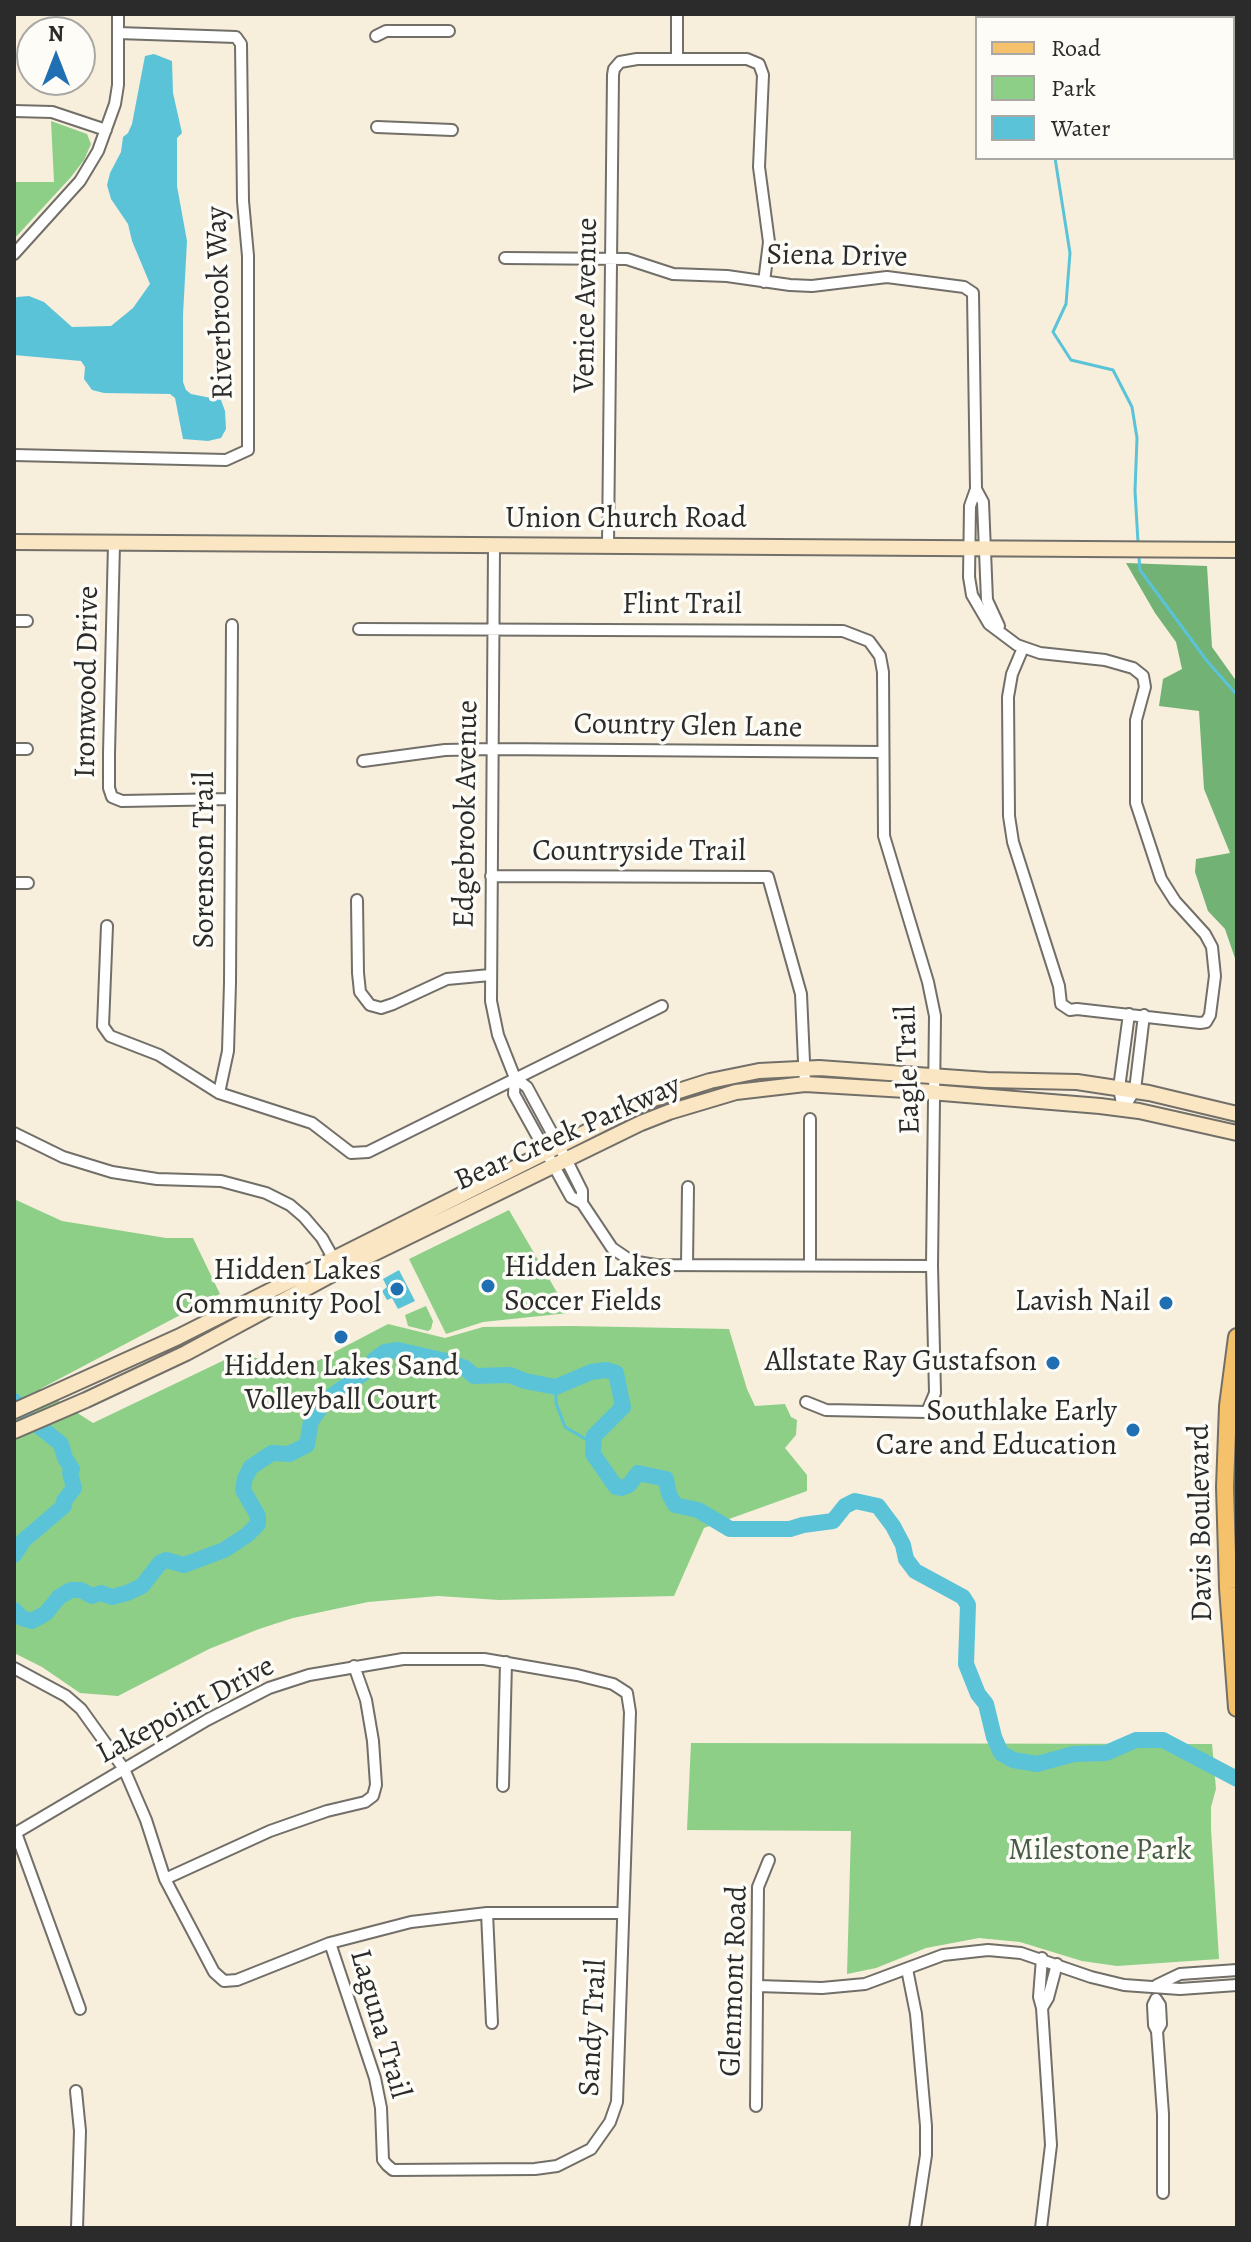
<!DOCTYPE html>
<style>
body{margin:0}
#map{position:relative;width:1251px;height:2242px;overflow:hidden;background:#f7eedc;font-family:Alegreya,serif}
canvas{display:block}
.frame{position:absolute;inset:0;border:16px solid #2b2b2b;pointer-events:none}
.legend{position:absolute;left:975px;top:16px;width:260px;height:144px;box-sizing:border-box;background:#fdfcf7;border:2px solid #a9a8a5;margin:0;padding:10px 14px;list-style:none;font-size:24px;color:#2b2b2b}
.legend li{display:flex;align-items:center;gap:16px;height:40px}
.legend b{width:40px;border:2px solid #a9a8a5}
.north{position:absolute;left:16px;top:16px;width:80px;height:80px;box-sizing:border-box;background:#fdfcf7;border:2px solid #a9a8a5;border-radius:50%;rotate:0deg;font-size:22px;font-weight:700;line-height:32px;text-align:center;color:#2b2b2b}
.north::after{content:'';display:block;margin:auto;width:28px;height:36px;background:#1f6fb2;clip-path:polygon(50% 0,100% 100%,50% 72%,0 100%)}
</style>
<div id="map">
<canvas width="1251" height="2242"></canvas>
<div class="frame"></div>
<ul class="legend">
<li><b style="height:10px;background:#f5c16b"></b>Road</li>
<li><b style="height:22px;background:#8dcf87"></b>Park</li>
<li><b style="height:22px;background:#5bc3d8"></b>Water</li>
</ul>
<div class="north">N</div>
</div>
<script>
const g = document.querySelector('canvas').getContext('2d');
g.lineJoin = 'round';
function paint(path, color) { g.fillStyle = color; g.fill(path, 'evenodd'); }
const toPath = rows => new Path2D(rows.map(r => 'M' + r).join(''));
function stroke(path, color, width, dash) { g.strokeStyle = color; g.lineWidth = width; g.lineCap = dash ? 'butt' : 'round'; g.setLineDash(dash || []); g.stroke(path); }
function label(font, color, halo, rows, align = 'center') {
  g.font = font + ' Alegreya,serif'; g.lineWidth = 7; g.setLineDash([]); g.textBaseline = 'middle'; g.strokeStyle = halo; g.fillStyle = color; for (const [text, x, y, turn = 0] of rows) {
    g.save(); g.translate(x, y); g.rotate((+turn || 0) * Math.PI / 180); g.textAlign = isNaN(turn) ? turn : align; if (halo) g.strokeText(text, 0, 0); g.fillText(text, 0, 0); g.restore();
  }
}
paint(toPath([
 [51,121,87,134,91,144,84,160,71,177,14,239,14,182,54,182],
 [14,1199,62,1221,166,1238,193,1238,220,1294,40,1389,93,1423,237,1354,304,1368,388,1324,445,1338,483,1327,571,1326,729,1329,747,1389,755,1406,785,1404,791,1417,797,1420,796,1435,785,1448,807,1475,807,1491,704,1528,674,1596,499,1600,438,1596,368,1602,293,1618,259,1629,209,1649,118,1696,80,1693,42,1667,14,1653],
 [509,1210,569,1313,483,1322,446,1334,409,1259],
 [426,1306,433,1321,431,1329,428,1331,408,1326,405,1315],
 [691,1743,1212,1744,1216,1789,1211,1807,1211,1829,1219,1959,1117,1966,1082,1961,1020,1942,979,1938,926,1948,876,1968,847,1974,851,1831,687,1830]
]), '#8dcf87');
paint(toPath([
 [1126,563,1207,566,1212,647,1237,682,1237,964,1225,929,1208,911,1195,872,1196,859,1230,853,1204,789,1199,711,1159,706,1163,679,1182,669,1176,642,1155,613]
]), '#72b274');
paint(toPath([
 [154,54,172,61,173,93,182,133,177,138,177,186,187,241,183,315,183,382,186,390,191,394,221,400,225,411,226,429,221,438,208,441,183,439,175,398,170,394,104,393,92,390,84,379,85,367,81,361,14,355,14,299,17,297,29,296,44,302,72,327,111,326,133,308,150,284,132,241,128,224,111,199,107,185,110,173,121,152,123,137,128,133,132,124,145,56],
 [399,1270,415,1301,398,1309,392,1298,387,1300,382,1291,387,1287,383,1279]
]), '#5bc3d8');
stroke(toPath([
 [1031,14,1032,18],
 [1055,158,1070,253,1066,304,1053,332,1071,360,1113,370,1132,407,1137,438,1135,491,1138,542],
 [1139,558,1140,570,1207,661,1237,695],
 [556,1387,556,1403,565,1427,594,1444]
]), '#5bc3d8', 3);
stroke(toPath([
 [14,1401,30,1419,61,1444,65,1458,72,1469,70,1473,74,1488,64,1501,64,1506,24,1540,14,1555],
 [14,1610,22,1618,32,1621,46,1613,59,1597,71,1590,81,1590,92,1596,101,1593,112,1597,127,1593,142,1586,160,1563,166,1560,184,1565,224,1550,247,1535,258,1524,258,1516,243,1490,245,1478,251,1467,272,1453,289,1454,307,1445,311,1421,326,1400,365,1372,374,1360,385,1352,398,1350,446,1361,465,1368,474,1376,510,1375,525,1381,556,1387,591,1372,606,1370,616,1373,623,1407,594,1436,593,1454,616,1487,621,1488,629,1485,638,1473,666,1479,669,1494,675,1505,698,1510,730,1529,790,1529,803,1525,833,1521,845,1506,855,1501,878,1506,893,1526,903,1545,906,1559,915,1571,963,1597,968,1605,966,1664,978,1694,986,1704,994,1737,1001,1753,1013,1760,1037,1764,1074,1754,1106,1753,1136,1740,1163,1740,1237,1779]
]), '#5bc3d8', 16);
const street = toPath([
 [677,14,677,59],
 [376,36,386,31,449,31],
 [14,111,52,112,106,130],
 [377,127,452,130],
 [14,254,80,181,98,151,115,104,118,85,118,14],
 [505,258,627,259,673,274,727,276,790,285,812,286,887,277,964,287,973,293,976,489,970,506,969,577,972,595,989,624,1017,645,1040,653,1105,660,1133,668,1143,676,1145,687,1136,720,1136,803,1161,879,1175,901,1205,934,1212,947,1215,976,1210,1015,1206,1022,1200,1023,1077,1009,1070,1010,1061,1004,1059,986,1013,842,1009,816,1008,697,1012,674,1023,648],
 [14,455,226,460,248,450,248,256,243,201,241,44,236,37,118,33],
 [976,489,983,502,987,600,999,626],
 [114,544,109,753,109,788,112,797,122,801,230,799],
 [608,545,613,75,614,69,620,62,637,59,747,59,759,64,763,75,759,167,769,242,764,282],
 [494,546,491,1001,498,1035,515,1078,514,1094,571,1197,582,1203,612,1248,631,1261,656,1265,932,1266],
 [14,621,27,621],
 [359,629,843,631,869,641,880,656,883,672,884,836,928,982,935,1016,932,1266,935,1393,927,1412,826,1410,806,1402],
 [14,749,27,749],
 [363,761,445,750,493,749,882,752],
 [491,876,768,877,801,994,805,1084],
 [14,883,28,883],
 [357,900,358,973,360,992,370,1005,381,1008,393,1004,447,979,490,975],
 [107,926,103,1026,110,1036,159,1055,219,1093,312,1123,351,1153,368,1152,662,1006],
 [515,1078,527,1087,566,1159,582,1191,582,1203],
 [219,1093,228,1051,230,983,232,625],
 [1123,1109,1135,1090,1144,1015],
 [1123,1109,1119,1088,1129,1014],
 [810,1119,810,1265],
 [14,1133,63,1157,112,1172,157,1179,221,1181,266,1193,290,1205,304,1217,322,1238,337,1265],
 [687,1265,688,1187],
 [14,1668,66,1696,81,1709,124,1769,146,1820,165,1879,214,1972,224,1981,237,1980,330,1943,411,1922,487,1913,623,1913],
 [503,1786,506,1662],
 [16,1833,80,2009],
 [14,1834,207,1720,269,1688,309,1675,403,1659,484,1659,577,1675,613,1684,627,1693,630,1712,617,2102,610,2122,591,2149,557,2166,535,2169,393,2170,387,2165,383,2160,381,2108,375,2078,330,1943],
 [165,1879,270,1831,327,1811,365,1802,373,1796,376,1785,373,1741,366,1700,354,1666],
 [487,1913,492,2023],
 [907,1969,916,2014,926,2126,926,2155,915,2228],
 [1157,1985,1180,1974,1237,1970],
 [757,1986,822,1988,865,1984,943,1955,988,1950,1021,1953,1091,1977,1124,1985,1180,1989,1237,1985],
 [1156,1999,1160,2005,1161,2024,1157,2031,1154,2025,1153,2005,1156,1999],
 [1042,2008,1048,1998,1057,1964],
 [1157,2031,1163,2114,1163,2193],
 [76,2091,80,2131,77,2228],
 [756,2106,758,1887,769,1860],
 [1041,2228,1051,2145,1042,2008,1039,1997,1042,1958]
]);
const secondary = toPath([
 [14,542,1237,550],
 [14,1411,178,1337,650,1100,710,1081,759,1071,819,1068,987,1080,1077,1082,1149,1093,1237,1114],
 [14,1431,86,1400,186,1353,340,1270,641,1123,669,1112,736,1092,805,1084,906,1090,1100,1106,1139,1111,1237,1133]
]);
const primary = toPath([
 [1237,1337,1228,1406,1225,1487,1228,1588,1237,1708]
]);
stroke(street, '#726f69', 14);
stroke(secondary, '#726f69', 18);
stroke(primary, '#726f69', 20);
stroke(street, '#fff', 10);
stroke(secondary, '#fbe6c4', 14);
stroke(primary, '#f5c16b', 16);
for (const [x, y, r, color] of [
 [488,1286,8,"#1f6fb2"],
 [397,1289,8,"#1f6fb2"],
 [1166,1303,8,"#1f6fb2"],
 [341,1337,8,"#1f6fb2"],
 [1053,1363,8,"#1f6fb2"],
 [1133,1430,8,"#1f6fb2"]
]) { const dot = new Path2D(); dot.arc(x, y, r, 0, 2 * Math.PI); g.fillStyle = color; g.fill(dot); stroke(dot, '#fdfcf7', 3); }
label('30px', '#2b2b2b', '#fdfcf7', [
 ["Siena Drive",837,257,1],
 ["Riverbrook Way",221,303,-92],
 ["Venice Avenue",587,305,-89],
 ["Union Church Road",626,520],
 ["Flint Trail",682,606],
 ["Ironwood Drive",88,682,-89],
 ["Country Glen Lane",688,727,1],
 ["Edgebrook Avenue",467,814,-89],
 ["Countryside Trail",639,853],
 ["Sorenson Trail",206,860,-90],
 ["Eagle Trail",909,1070,-92],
 ["Bear Creek Parkway",568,1134,-24],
 ["Davis Boulevard",1202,1523,-91],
 ["Lakepoint Drive",186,1711,-28],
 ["Glenmont Road",735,1981,-88],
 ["Laguna Trail",379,2024,74],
 ["Sandy Trail",594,2028,-87]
]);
label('30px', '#2b2b2b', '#fdfcf7', [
 ["Hidden Lakes",504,1269,"left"],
 ["Soccer Fields",504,1303,"left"],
 ["Hidden Lakes",381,1272],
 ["Community Pool",381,1306],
 ["Lavish Nail",1150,1303],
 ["Allstate Ray Gustafson",1037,1363],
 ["Hidden Lakes Sand",341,1368,"center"],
 ["Volleyball Court",341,1402,"center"],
 ["Southlake Early",1117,1413],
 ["Care and Education",1117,1447]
], 'right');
label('30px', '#485c47', '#fdfcf7', [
 ["Milestone Park",1100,1852]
]);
</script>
